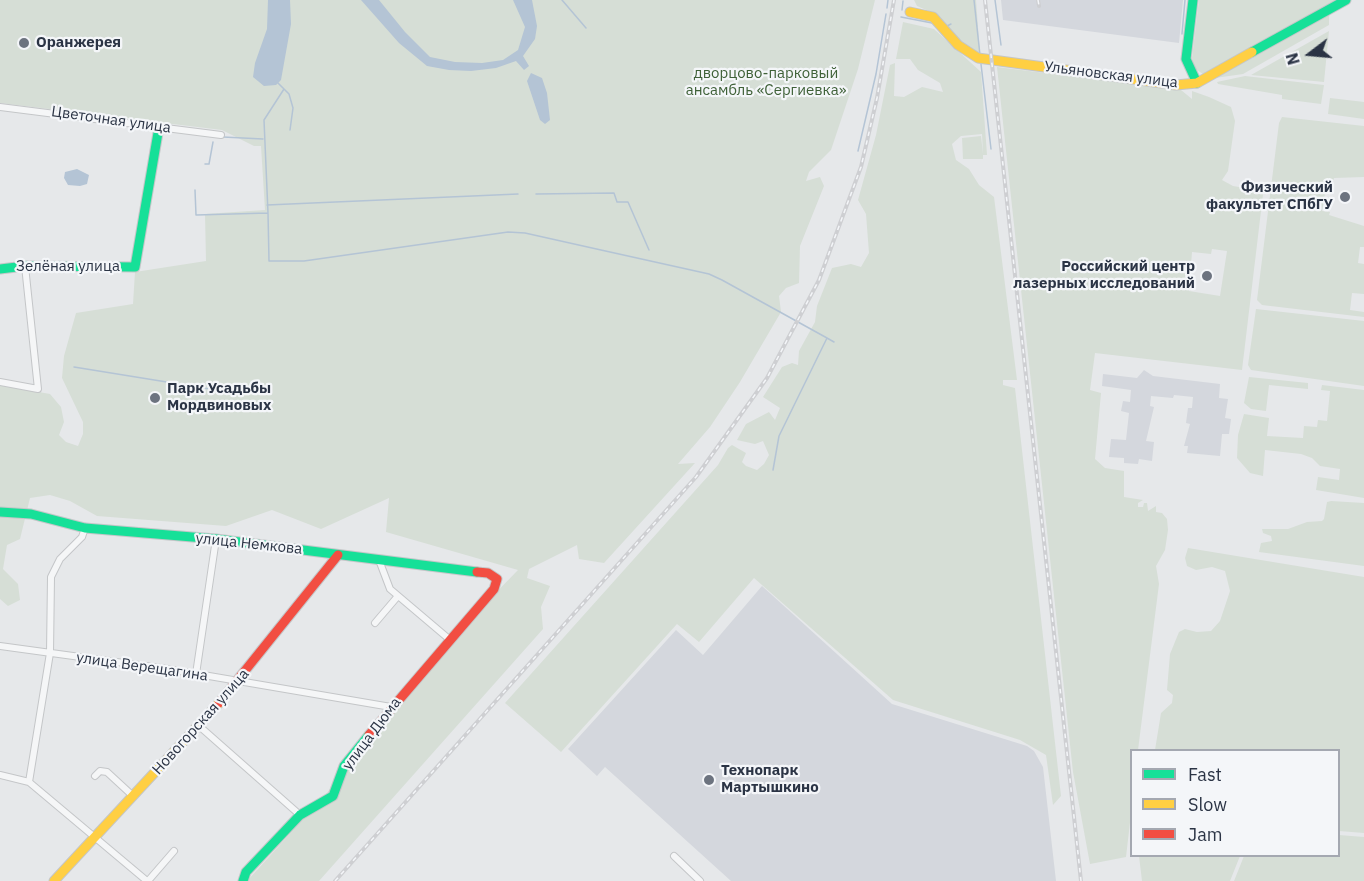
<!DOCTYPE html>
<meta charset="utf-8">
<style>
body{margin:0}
#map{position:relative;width:1364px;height:881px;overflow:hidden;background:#e6e8ea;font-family:"IBM Plex Sans",sans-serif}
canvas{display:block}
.legend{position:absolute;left:1130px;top:749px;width:210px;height:108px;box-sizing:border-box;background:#f4f6f9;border:2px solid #a4a8b1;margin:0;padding:8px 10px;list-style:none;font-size:18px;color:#2b3445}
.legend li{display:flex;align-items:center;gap:12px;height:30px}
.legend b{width:30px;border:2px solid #a4a8b1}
.north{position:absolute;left:1280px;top:24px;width:60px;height:60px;-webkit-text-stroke:4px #f4f6f9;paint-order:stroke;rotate:254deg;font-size:16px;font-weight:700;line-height:24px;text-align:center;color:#2b3445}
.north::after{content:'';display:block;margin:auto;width:21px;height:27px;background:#2b3445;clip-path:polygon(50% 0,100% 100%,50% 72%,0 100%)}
</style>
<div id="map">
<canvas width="1364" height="881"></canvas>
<ul class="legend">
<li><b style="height:8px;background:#16e098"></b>Fast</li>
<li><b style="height:8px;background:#ffcf43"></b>Slow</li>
<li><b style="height:8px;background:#f24e42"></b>Jam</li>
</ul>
<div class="north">N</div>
</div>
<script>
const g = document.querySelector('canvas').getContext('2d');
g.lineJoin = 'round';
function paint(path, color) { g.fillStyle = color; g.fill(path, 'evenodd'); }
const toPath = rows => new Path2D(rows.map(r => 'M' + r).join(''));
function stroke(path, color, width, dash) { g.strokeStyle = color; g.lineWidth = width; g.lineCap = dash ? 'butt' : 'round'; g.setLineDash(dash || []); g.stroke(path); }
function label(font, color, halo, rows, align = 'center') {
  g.font = font + ' "IBM Plex Sans",sans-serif'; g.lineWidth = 4.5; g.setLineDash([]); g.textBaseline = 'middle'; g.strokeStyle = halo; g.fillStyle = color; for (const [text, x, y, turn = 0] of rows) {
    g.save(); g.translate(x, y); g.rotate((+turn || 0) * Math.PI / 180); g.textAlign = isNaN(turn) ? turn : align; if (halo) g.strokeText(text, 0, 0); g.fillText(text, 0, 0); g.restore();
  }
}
paint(toPath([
 [1001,0,1183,0,1179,43,1003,20],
 [1144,370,1153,376,1220,384,1219,398,1228,399,1225,418,1231,419,1229,434,1222,434,1220,456,1187,453,1188,446,1184,446,1190,424,1186,423,1188,408,1192,408,1193,397,1174,395,1173,398,1151,396,1150,406,1154,407,1146,441,1154,442,1152,461,1139,459,1138,464,1124,463,1124,458,1109,457,1111,439,1126,440,1129,413,1121,411,1123,401,1130,402,1131,390,1102,386,1103,374,1137,378],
 [762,586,892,704,1027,746,1034,751,1043,767,1056,881,731,881,605,767,597,776,568,749,676,630,703,655]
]), '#d4d7dd');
paint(toPath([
 [0,0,875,0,858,69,831,150,809,172,806,181,820,177,824,186,800,246,799,283,786,288,779,296,781,312,740,382,710,427,678,464,695,463,604,563,579,559,577,545,529,569,527,578,550,586,541,607,543,629,319,881,247,881,327,793,408,683,518,570,386,532,389,498,321,529,272,510,226,526,97,516,70,501,50,495,30,498,20,539,7,545,3,569,18,584,20,600,8,606,0,599,0,385,50,394,61,407,64,422,59,435,66,442,78,446,83,434,83,422,62,378,64,356,76,313,133,304,135,272,206,261,205,214,265,210,261,146,254,146,222,130,0,103],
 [914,0,976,0,980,54,961,43,936,14,917,6],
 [1199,0,1339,0,1203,74,1194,68,1192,58],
 [1329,13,1329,25,1243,74,1215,78],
 [903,22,934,29,981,72,987,155,983,155,983,159,963,159,962,138,981,136,983,154,982,134,961,136,952,144,956,160,969,169,979,185,994,197,1017,380,1003,380,1003,385,1015,388,1061,796,1053,805,1046,755,1020,740,893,700,754,578,699,642,677,624,561,752,505,703,718,465,728,448,732,445,746,453,742,462,746,466,757,470,764,464,769,455,763,441,755,444,737,440,746,424,769,412,775,420,780,408,763,397,782,367,792,363,798,365,799,351,815,322,817,306,832,268,851,264,861,267,869,253,866,214,858,200,876,135,890,65,895,63,894,96,904,97,922,87,943,92,940,83,918,70,910,59,896,59],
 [1329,31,1324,82,1251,75],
 [997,67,1181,90,1192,99,1192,91,1209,97,1231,107,1235,121,1228,171,1222,180,1233,186,1245,188,1253,184,1264,186,1242,370,1095,353,1090,390,1101,393,1095,459,1105,468,1124,471,1124,497,1143,500,1138,503,1138,507,1143,507,1144,503,1147,503,1148,511,1156,506,1156,512,1162,513,1167,519,1168,530,1165,550,1156,566,1159,584,1138,750,1132,750,1132,805,1126,857,1090,864,1073,772],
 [1212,249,1227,251,1220,296,1189,291,1192,252,1211,254],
 [1245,76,1324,85,1321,104,1282,99,1282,95,1218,84,1217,82],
 [1330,98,1364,102,1364,119,1328,114],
 [1282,117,1364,126,1364,177,1334,178,1333,183,1327,182,1322,211,1330,212,1329,215,1364,226,1364,247,1360,247,1358,263,1364,264,1364,294,1352,293,1350,310,1364,312,1364,317,1262,305,1257,300,1279,123],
 [1256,309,1364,321,1364,386,1251,370,1248,365],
 [1249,377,1308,383,1308,389,1269,385,1266,411,1251,409,1244,403],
 [1322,385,1364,390,1364,498,1316,490,1318,477,1339,480,1340,469,1320,466,1312,458,1301,454,1265,450,1263,476,1250,473,1237,458,1238,435,1244,414,1269,418,1267,436,1303,438,1304,426,1317,427,1318,420,1327,421,1330,391,1321,390],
 [1331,501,1364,503,1364,566,1259,552,1261,543,1272,541,1271,536,1263,533,1262,529,1288,529,1307,522,1322,521,1324,519,1327,502],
 [1188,548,1364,577,1364,833,1339,831,1338,750,1155,750,1161,713,1172,703,1173,695,1167,690,1170,654,1179,632,1185,629,1197,632,1211,631,1220,621,1230,591,1225,571,1212,567,1196,570,1187,566,1185,558],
 [1339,835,1364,837,1364,881,1234,881,1244,856,1338,856],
 [1139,856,1240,856,1230,881,1142,881]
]), '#d6ded6');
paint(toPath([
 [268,0,290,0,291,24,281,80,276,85,264,86,253,77,255,63,267,29],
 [361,0,379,0,405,32,430,57,455,62,482,63,503,60,518,50,525,27,513,0,532,0,537,26,535,39,523,56,529,66,524,70,516,61,496,68,471,71,449,70,427,66,399,43],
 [531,73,542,78,547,93,550,120,545,124,540,120,527,81],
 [77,169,89,175,87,184,80,186,68,185,64,178,65,172]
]), '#b4c4d5');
stroke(toPath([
 [562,0,586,28],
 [974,0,980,55],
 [995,0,1001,45],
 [887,8,888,0],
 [902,10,903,1],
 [901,17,932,23],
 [947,26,951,24],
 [1182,34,1185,0],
 [981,64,991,149],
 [284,89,289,94,293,108,290,130],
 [223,137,263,139],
 [858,151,876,74,886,14],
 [205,164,209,164,213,142],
 [195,190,196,215,268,213,264,120,284,89,278,83],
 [536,194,614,193,617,202,628,202,649,250],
 [267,205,518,194],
 [268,213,269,261,304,261,508,232,525,233,601,250,709,274,722,280,827,338,779,436,773,470],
 [827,338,834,342],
 [74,367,210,389]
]), '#b4c4d5', 1.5);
const street = toPath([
 [0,107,221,135],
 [0,382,38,389,25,266],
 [379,560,390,589,449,639],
 [375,623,398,596],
 [0,646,168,669,391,707],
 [196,674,216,539],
 [198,725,300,815],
 [0,775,29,782,147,881],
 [95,776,100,771,107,772,133,796],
 [29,782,50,653,51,577,60,559,82,537,85,528],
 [674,856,700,881],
 [148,881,174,851]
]);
const fast = toPath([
 [1193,0,1186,59,1197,83],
 [1252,52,1346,0],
 [0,269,25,266,135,267,159,127],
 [0,512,31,514,85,528,216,539,477,572],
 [243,881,246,872,300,815,333,796,344,766,369,735]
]);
const slow = toPath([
 [910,12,933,17,958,45,978,58,1176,85,1197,83,1252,52],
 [54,881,219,703]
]);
const jam = toPath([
 [219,703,338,555],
 [369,735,494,589,497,579,488,573,477,572]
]);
stroke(street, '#c4c6c8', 8);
stroke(fast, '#c4c6c8', 11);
stroke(slow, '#c4c6c8', 11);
stroke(jam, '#c4c6c8', 11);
stroke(street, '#f5f6f7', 6);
stroke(fast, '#16e098', 9);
stroke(slow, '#ffcf43', 9);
stroke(jam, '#f24e42', 9);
const rail = toPath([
 [985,0,1081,881],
 [1038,0,1039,6],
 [335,881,696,477,767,378,819,280,861,167,877,98,894,0]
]);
stroke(rail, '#cecfd2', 4);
stroke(rail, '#f4f6f9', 1.5, [4.5]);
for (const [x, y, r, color] of [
 [24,43,6,"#6c737f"],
 [1345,197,6,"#6c737f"],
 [1207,276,6,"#6c737f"],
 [155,398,6,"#6c737f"],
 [709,780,6,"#6c737f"]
]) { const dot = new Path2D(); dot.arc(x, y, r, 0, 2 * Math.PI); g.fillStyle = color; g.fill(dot); stroke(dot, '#f4f6f9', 2); }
label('bold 15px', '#2b3445', '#f4f6f9', [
 ["Оранжерея",36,43],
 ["Физический",1333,188,"right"],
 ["факультет СПбГУ",1333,205,"right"],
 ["Российский центр",1195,267,"right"],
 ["лазерных исследований",1195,284,"right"],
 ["Парк Усадьбы",167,389],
 ["Мордвиновых",167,406],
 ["Технопарк",721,771],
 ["Мартышкино",721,788]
], 'left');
label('15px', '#3f6138', '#f4f6f9', [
 ["дворцово-парковый",766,74],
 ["ансамбль «Сергиевка»",766,91]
]);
label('15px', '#2b3445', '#f4f6f9', [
 ["Ульяновская улица",1111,75,7],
 ["Цветочная улица",111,120,8],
 ["Зелёная улица",68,267],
 ["улица Немкова",249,544,6],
 ["улица Верещагина",142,667,8],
 ["Новогорская улица",201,722,-48],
 ["улица Дюма",372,734,-53]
]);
</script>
